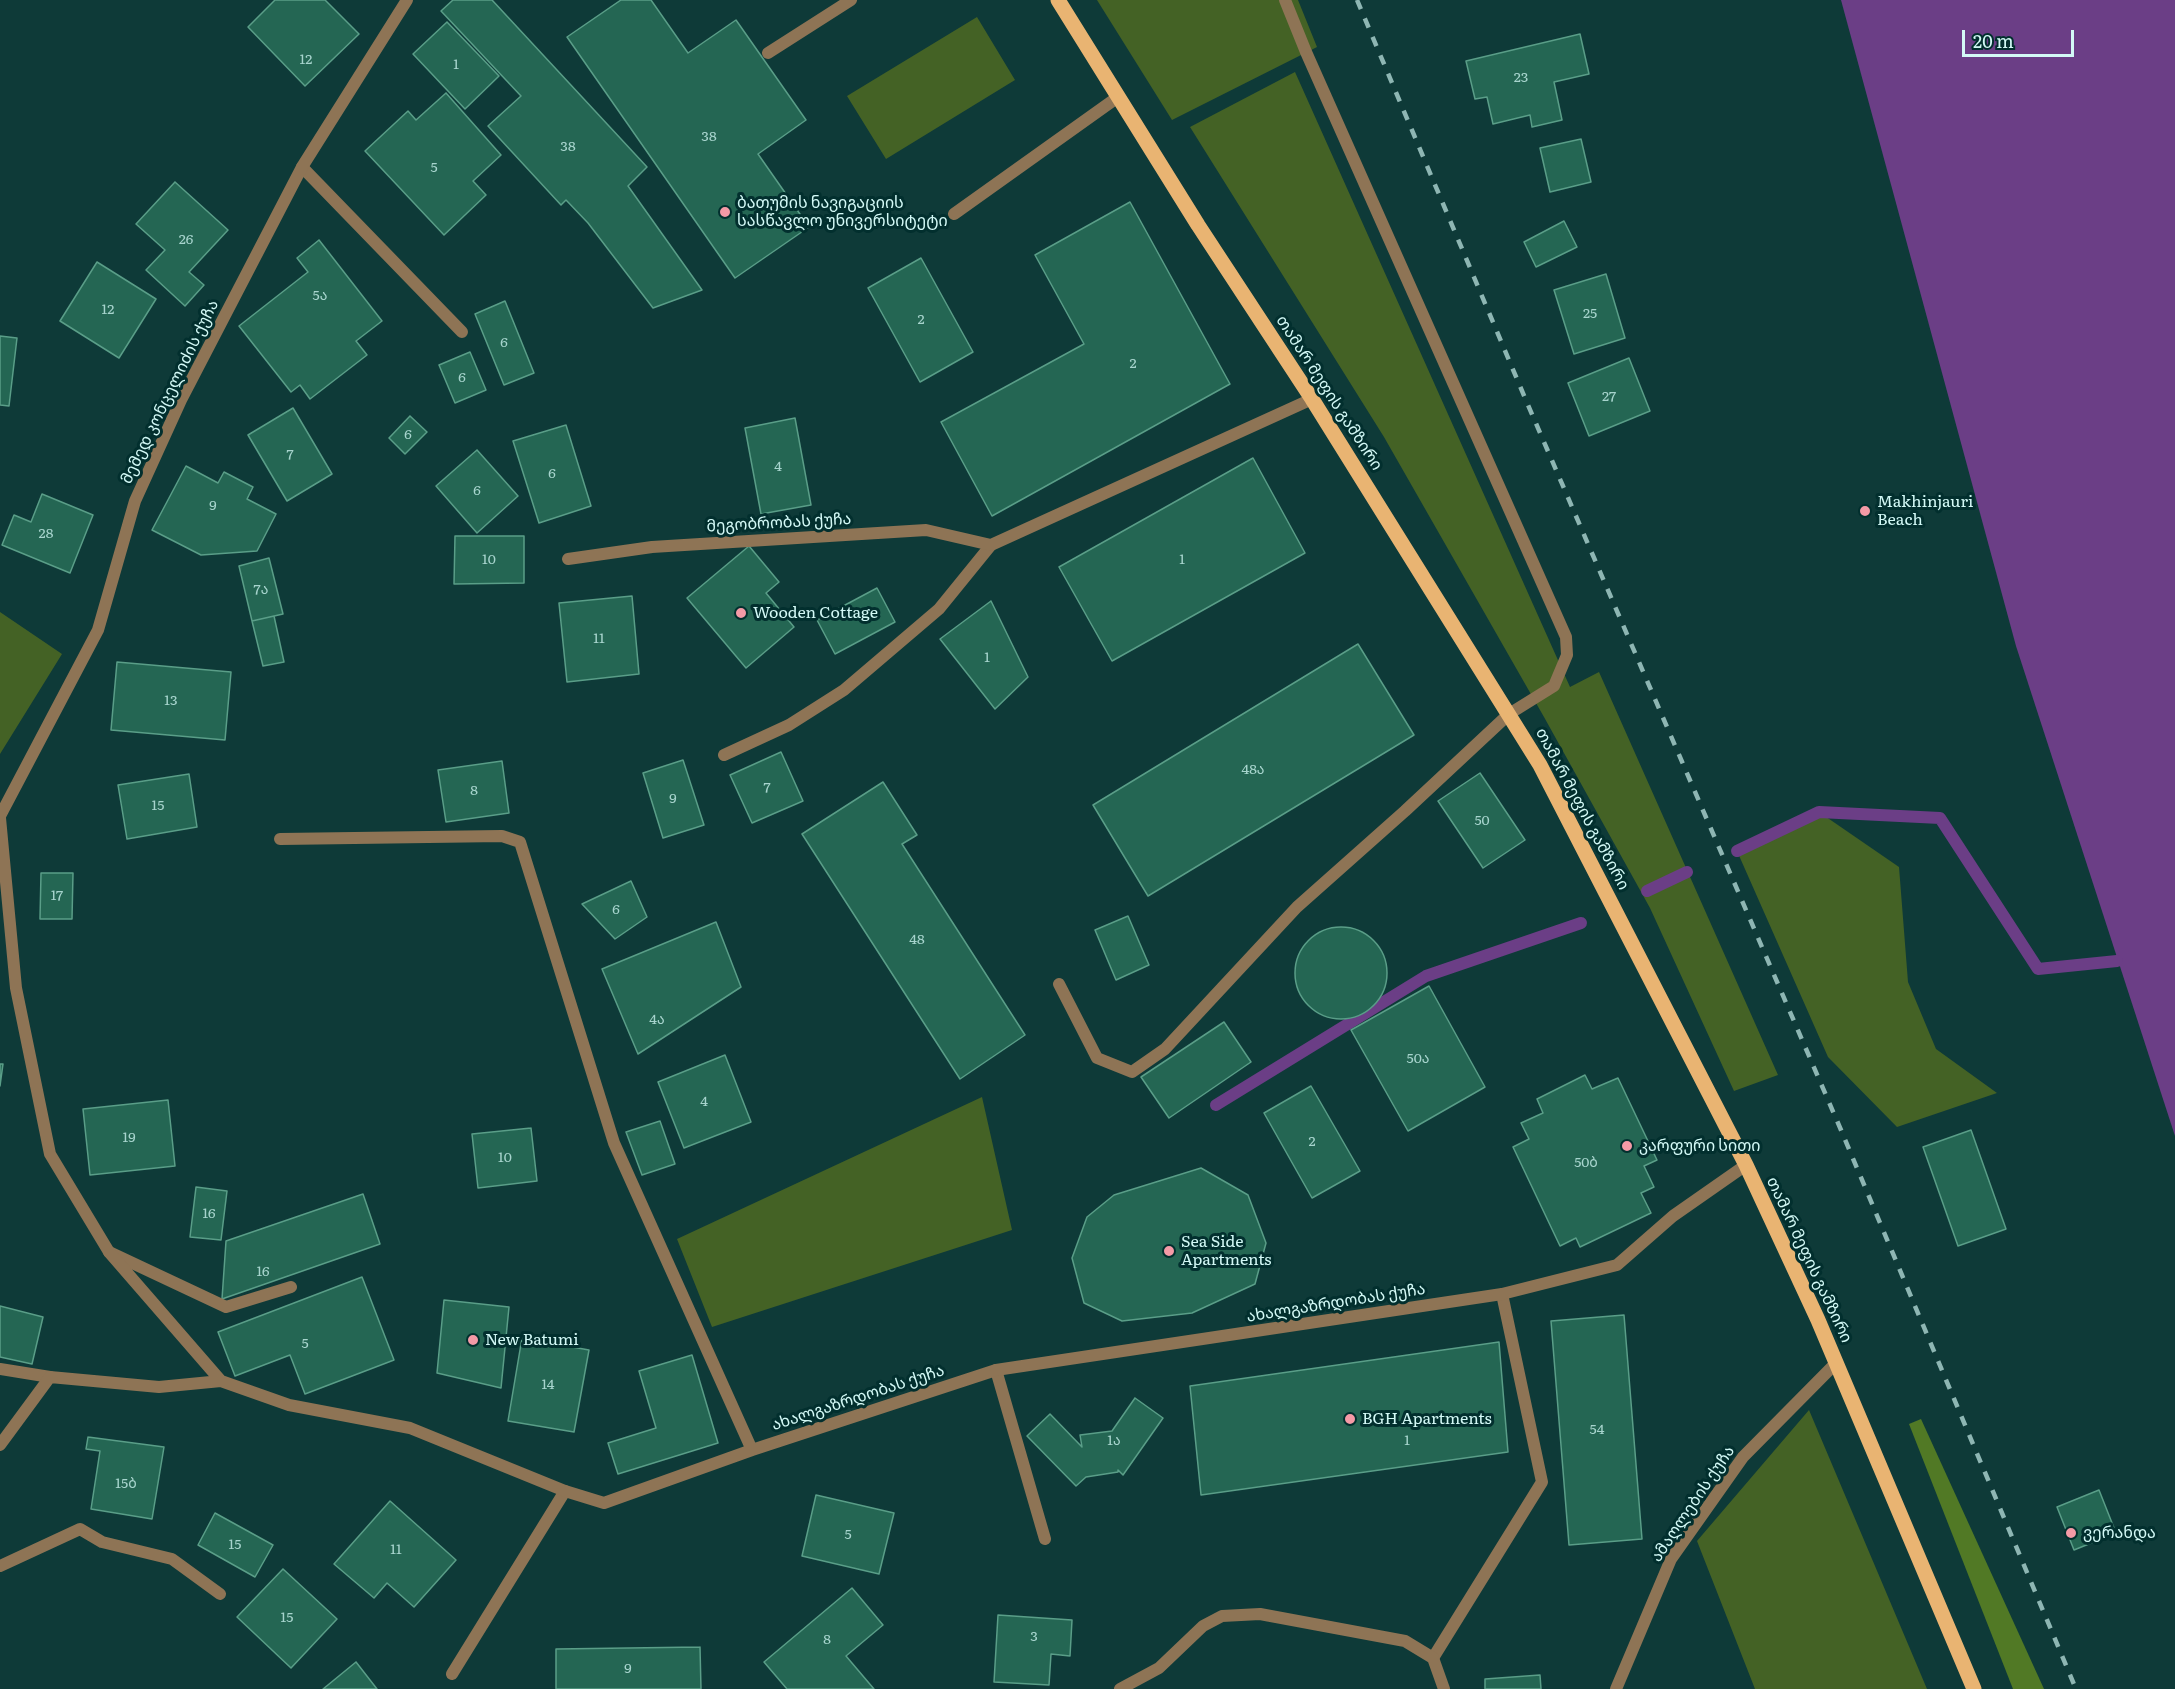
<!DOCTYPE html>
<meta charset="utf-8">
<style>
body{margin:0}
#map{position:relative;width:2175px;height:1689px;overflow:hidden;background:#0e3a38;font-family:Literata,serif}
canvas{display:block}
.scale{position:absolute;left:1962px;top:30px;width:112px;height:27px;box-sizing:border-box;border:3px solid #d3f9f6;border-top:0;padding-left:8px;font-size:18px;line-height:21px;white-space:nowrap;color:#d3f9f6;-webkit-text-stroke:4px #022f2e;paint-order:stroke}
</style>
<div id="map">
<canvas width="2175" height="1689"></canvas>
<div class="scale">20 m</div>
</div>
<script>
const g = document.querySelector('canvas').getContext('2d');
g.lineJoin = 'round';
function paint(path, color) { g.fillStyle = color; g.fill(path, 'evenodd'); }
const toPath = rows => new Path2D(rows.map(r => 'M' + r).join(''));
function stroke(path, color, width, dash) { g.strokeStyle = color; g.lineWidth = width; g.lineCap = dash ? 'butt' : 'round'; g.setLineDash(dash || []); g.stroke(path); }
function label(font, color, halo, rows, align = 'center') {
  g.font = font + ' Literata,"Noto Sans Georgian",serif'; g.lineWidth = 6; g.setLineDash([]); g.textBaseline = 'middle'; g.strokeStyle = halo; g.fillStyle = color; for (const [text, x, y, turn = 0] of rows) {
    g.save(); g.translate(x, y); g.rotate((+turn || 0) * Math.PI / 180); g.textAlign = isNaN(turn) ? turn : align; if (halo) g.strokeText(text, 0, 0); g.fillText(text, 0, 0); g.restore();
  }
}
paint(toPath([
 [1097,0,1298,0,1317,47,1172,120],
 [977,17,1015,80,886,159,847,96],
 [1295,72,1570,687,1599,672,1778,1075,1734,1091,1650,908,1544,717,1384,437,1190,127],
 [0,612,62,654,0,754],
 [1819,812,1899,867,1908,982,1936,1049,1997,1093,1897,1127,1828,1057,1737,851],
 [982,1097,1012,1230,712,1327,677,1239],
 [1809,1410,1927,1689,1755,1689,1697,1541]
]), '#446225');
paint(toPath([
 [1921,1419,2044,1689,2013,1689,1909,1424]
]), '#517925');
paint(toPath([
 [1841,0,2175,0,2175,1136,2016,646]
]), '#6b3e86');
stroke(toPath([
 [1737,851,1819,812,1940,818,2038,969,2117,961],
 [1647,891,1687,872],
 [1216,1105,1426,976,1581,923]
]), '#6b3e86', 12);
const building = toPath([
 [275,0,325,0,359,34,305,86,248,27,275,0],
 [453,0,492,0,647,167,628,186,702,290,653,308,588,223,566,200,561,205,488,126,521,96,441,11,453,0],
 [621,0,651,0,688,53,736,20,806,120,758,154,809,227,735,278,567,37,621,0],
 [447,22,499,76,465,109,413,54,447,22],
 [1580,34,1589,74,1554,82,1562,120,1532,127,1530,115,1493,124,1487,97,1475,99,1466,61,1580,34],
 [446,93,501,155,473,181,486,195,444,235,365,151,408,111,416,120,446,93],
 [1581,139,1591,182,1550,192,1540,148,1581,139],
 [175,182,228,230,189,272,204,285,185,306,146,270,165,250,136,224,175,182],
 [1130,202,1230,384,992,516,941,422,1084,344,1035,255,1130,202],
 [1564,221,1577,247,1536,267,1524,242,1564,221],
 [319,240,382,321,356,341,367,355,310,399,300,385,291,392,239,326,308,272,297,258,319,240],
 [921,258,973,352,920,382,868,288,921,258],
 [97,262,156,299,119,358,60,321,97,262],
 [1606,274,1625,338,1574,354,1554,290,1606,274],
 [505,301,534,373,504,385,475,314,505,301],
 [0,336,17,338,9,406,0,405,0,336],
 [470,352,486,390,455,403,439,365,470,352],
 [1629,358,1650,411,1589,436,1568,383,1629,358],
 [293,408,332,474,287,501,248,435,293,408],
 [410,416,427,432,405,454,389,438,410,416],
 [795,418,811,505,761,514,745,428,795,418],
 [566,425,591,506,539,523,513,441,566,425],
 [477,450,518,496,477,533,436,486,477,450],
 [1253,458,1305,553,1112,661,1059,567,1253,458],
 [186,466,218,483,224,472,253,487,247,499,276,514,257,551,201,555,152,530,186,466],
 [42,494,93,515,70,573,2,545,14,515,31,522,42,494],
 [455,536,524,536,524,583,454,584,455,536],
 [749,546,779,582,766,593,794,627,746,668,687,598,749,546],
 [269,558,283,614,252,621,239,566,269,558],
 [877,588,895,622,835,654,817,620,877,588],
 [632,596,639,674,567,682,559,603,632,596],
 [991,601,1028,677,995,709,940,639,991,601],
 [274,616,284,662,263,666,252,621,274,616],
 [1358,644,1414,735,1148,896,1093,805,1358,644],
 [117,662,231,672,225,740,111,730,117,662],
 [781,752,803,801,752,823,730,775,781,752],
 [683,760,704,825,663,838,643,773,683,760],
 [502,761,509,813,446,822,438,770,502,761],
 [1480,773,1525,840,1483,868,1438,801,1480,773],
 [189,774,197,827,127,839,118,785,189,774],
 [883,782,917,835,902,844,1025,1035,960,1079,802,834,883,782],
 [41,873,73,873,72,919,40,919,41,873],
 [631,881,647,917,615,939,582,904,631,881],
 [1128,916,1149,965,1116,980,1095,930,1128,916],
 [716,922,741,987,638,1054,602,969,716,922],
 '1295 973a46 46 0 1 1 92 0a46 46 0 1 1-92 0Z',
 [1429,986,1485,1087,1408,1131,1351,1030,1429,986],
 [1224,1022,1251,1062,1169,1118,1141,1077,1224,1022],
 [725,1055,751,1122,684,1148,658,1082,725,1055],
 [0,1064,3,1064,0,1086,0,1064],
 [1585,1075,1592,1089,1618,1078,1657,1160,1644,1166,1654,1187,1641,1193,1651,1213,1580,1247,1576,1238,1560,1246,1513,1147,1529,1139,1521,1123,1543,1113,1537,1099,1585,1075],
 [1311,1086,1360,1171,1312,1198,1264,1113,1311,1086],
 [168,1100,175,1166,90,1175,83,1109,168,1100],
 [660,1121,675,1164,642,1175,626,1132,660,1121],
 [531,1128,537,1181,478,1188,472,1134,531,1128],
 [1971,1130,2006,1229,1958,1246,1923,1147,1971,1130],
 [1201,1168,1248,1195,1266,1243,1255,1284,1192,1313,1122,1321,1084,1303,1072,1258,1087,1217,1114,1195,1201,1168],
 [196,1187,227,1191,221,1240,190,1237,196,1187],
 [363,1194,380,1244,222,1299,226,1241,363,1194],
 [362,1277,394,1360,305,1394,290,1355,235,1376,218,1332,362,1277],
 [444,1300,509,1307,501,1388,437,1373,444,1300],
 [0,1306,43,1317,32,1364,0,1357,0,1306],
 [1624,1315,1642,1539,1569,1545,1551,1321,1624,1315],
 [522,1338,589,1350,574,1432,508,1421,522,1338],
 [1499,1342,1508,1452,1201,1495,1190,1386,1499,1342],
 [692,1355,718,1443,618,1474,608,1443,656,1428,639,1371,692,1355],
 [1135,1398,1163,1418,1123,1475,1118,1470,1118,1472,1086,1477,1076,1486,1027,1436,1050,1414,1082,1447,1080,1435,1112,1431,1135,1398],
 [88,1437,164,1447,152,1519,91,1509,100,1451,86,1449,88,1437],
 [2099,1490,2116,1533,2074,1550,2057,1507,2099,1490],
 [816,1495,894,1513,879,1574,802,1556,816,1495],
 [390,1501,456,1560,414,1607,387,1583,374,1598,334,1564,390,1501],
 [215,1513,273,1545,255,1577,198,1545,215,1513],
 [283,1569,337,1619,291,1668,237,1617,283,1569],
 [852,1588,883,1625,846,1656,874,1689,787,1689,764,1662,852,1588],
 [998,1615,1072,1620,1070,1656,1051,1654,1049,1685,994,1682,998,1615],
 [700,1647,701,1689,556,1689,556,1649,700,1647],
 [356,1662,377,1689,323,1689,356,1662],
 [1540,1675,1541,1689,1485,1689,1485,1679,1540,1675]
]);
paint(building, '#246653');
stroke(building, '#5a9e88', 1.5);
stroke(toPath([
 [1285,0,1306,52,1566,637,1567,655,1554,686,1509,714],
 [768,53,851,0],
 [302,167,462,332],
 [954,214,1118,97],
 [724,755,789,725,844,690,939,609,991,545],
 [109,1252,226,1307,291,1287],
 [0,1369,50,1377],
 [996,1370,1045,1539],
 [0,1566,80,1529,102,1542,172,1559,220,1594],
 [1433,1658,1542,1482,1502,1294],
 [452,1674,565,1491]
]), '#8e7455', 12);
stroke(toPath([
 [568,559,652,547,926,530,991,545,1312,399],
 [0,816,98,630,135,501,181,400,302,167,407,0],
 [0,818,16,988,50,1154,109,1252,221,1381],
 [280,839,502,836,520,842,614,1143,752,1450],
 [1059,984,1097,1058,1132,1072,1165,1049,1297,907,1405,811,1509,714],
 [0,1445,50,1377,159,1387,221,1381,289,1405,410,1428,565,1491,604,1503,752,1450,996,1370,1502,1294,1617,1265,1673,1216,1746,1165],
 [1120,1689,1159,1668,1203,1626,1222,1616,1260,1614,1405,1641,1433,1658,1444,1689],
 [1616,1689,1671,1559,1743,1457,1836,1363]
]), '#8e7455', 12);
stroke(toPath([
 [1058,0,1198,225,1312,399,1540,765,1746,1165,1818,1320,1974,1689]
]), '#e9b472', 15);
stroke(toPath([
 [1357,0,1525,398,1841,1130,2076,1689]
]), '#8eb6b3', 4.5, [10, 10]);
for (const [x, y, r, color] of [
 [725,212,6,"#f49aa6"],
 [1865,511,6,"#f49aa6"],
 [741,613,6,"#f49aa6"],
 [1627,1146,6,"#f49aa6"],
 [1169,1251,6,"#f49aa6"],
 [473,1340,6,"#f49aa6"],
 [1350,1419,6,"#f49aa6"],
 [2071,1533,6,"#f49aa6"]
]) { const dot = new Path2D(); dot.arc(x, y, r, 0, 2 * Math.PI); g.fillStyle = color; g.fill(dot); stroke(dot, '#022f2e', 2); }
label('14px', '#a7d4cd', null, [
 ["12",306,60],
 ["1",456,65],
 ["23",1521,78],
 ["38",709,137],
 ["38",568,147],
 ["5",434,168],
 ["26",186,240],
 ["5ა",320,296],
 ["12",108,310],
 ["25",1590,314],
 ["2",921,320],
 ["6",504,343],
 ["2",1133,364],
 ["6",462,378],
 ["27",1609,397],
 ["6",408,435],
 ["7",290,455],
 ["4",778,467],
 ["6",552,474],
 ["6",477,491],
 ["9",213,506],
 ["28",46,534],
 ["10",489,560],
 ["1",1182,560],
 ["7ა",261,590],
 ["11",599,639],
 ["1",987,658],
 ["13",171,701],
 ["48ა",1253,770],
 ["7",767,788],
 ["8",474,791],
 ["9",673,799],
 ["15",158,806],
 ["50",1482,821],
 ["17",57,896],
 ["6",616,910],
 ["48",917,940],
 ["4ა",657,1020],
 ["50ა",1418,1059],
 ["4",704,1102],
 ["19",129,1138],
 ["2",1312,1142],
 ["10",505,1158],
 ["50ბ",1586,1163],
 ["16",209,1214],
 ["16",263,1272],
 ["5",305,1344],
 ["14",548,1385],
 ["54",1597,1430],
 ["1ა",1114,1441],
 ["1",1407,1441],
 ["15ბ",126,1484],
 ["5",848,1535],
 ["15",235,1545],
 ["11",396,1550],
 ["15",287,1618],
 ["3",1034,1637],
 ["8",827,1640],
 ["9",628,1669]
]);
label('16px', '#d3f9f6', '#022f2e', [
 ["ბათუმის ნავიგაციის",737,203],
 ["სასწავლო უნივერსიტეტი",737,221],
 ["Makhinjauri",1877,502],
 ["Beach",1877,520],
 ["Wooden Cottage",753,613],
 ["კარფური სითი",1639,1146],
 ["Sea Side",1181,1242],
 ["Apartments",1181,1260],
 ["New Batumi",485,1340],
 ["BGH Apartments",1362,1419],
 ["ვერანდა",2083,1533]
], 'left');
label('16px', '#d3f9f6', '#022f2e', [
 ["მემედ კონცელიძის ქუჩა",170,392,-64],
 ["თამარ მეფის გამზირი",1329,393,57],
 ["მეგობრობას ქუჩა",779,523,-3],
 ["თამარ მეფის გამზირი",1582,809,62],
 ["თამარ მეფის გამზირი",1809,1260,65],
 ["ახალგაზრდობას ქუჩა",1336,1303,-9],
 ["ახალგაზრდობას ქუჩა",858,1398,-18],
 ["ამაღლების ქუჩა",1693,1504,-56]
]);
</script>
